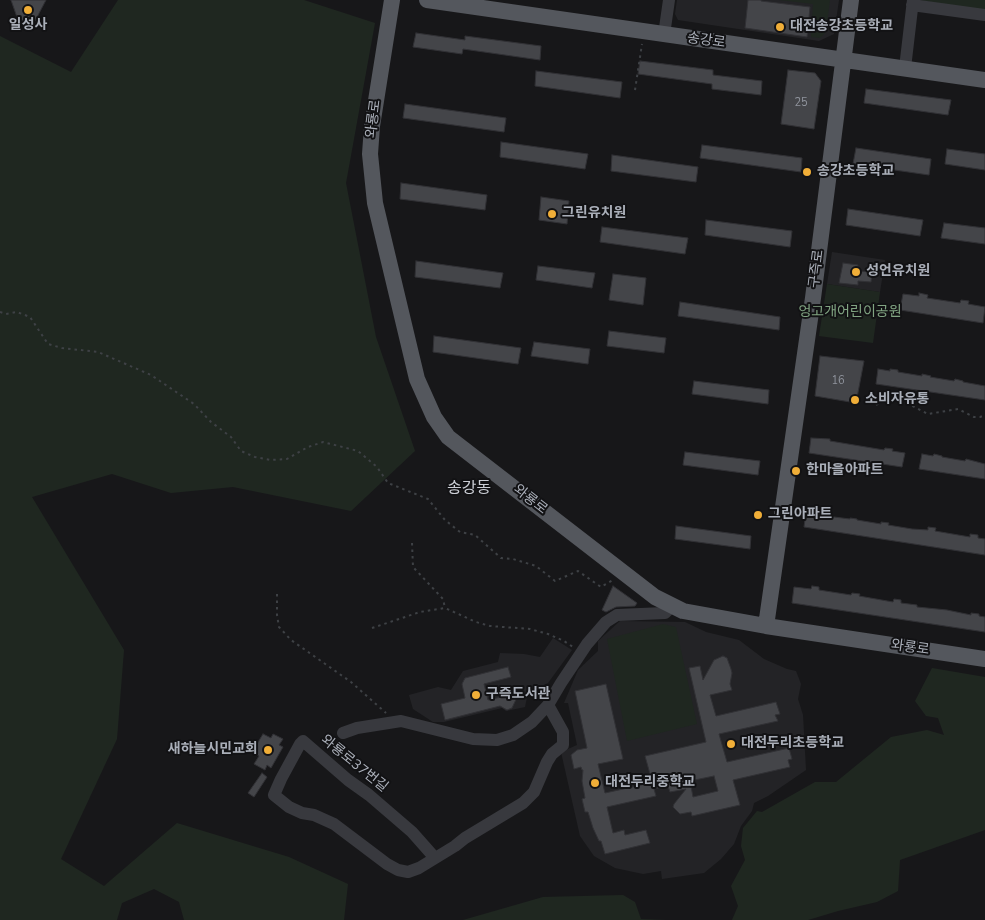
<!DOCTYPE html>
<meta charset="utf-8">
<style>
body{margin:0}
canvas{display:block;background:#171719}
</style>
<canvas width="985" height="920"></canvas>
<script>
const g = document.querySelector('canvas').getContext('2d');
g.lineJoin = 'round';
function paint(path, color) { g.fillStyle = color; g.fill(path, 'evenodd'); }
const toPath = rows => new Path2D(rows.map(r => 'M' + r).join(''));
function stroke(path, color, width, dash) { g.strokeStyle = color; g.lineWidth = width; g.lineCap = dash ? 'butt' : 'round'; g.setLineDash(dash || []); g.stroke(path); }
function label(font, color, halo, rows, align = 'center') {
  g.font = font + ' "Nunito Sans","Noto Sans KR",sans-serif'; g.lineWidth = 4; g.setLineDash([]); g.textBaseline = 'middle'; g.strokeStyle = halo; g.fillStyle = color; for (const [text, x, y, turn = 0] of rows) {
    g.save(); g.translate(x, y); g.rotate((+turn || 0) * Math.PI / 180); g.textAlign = isNaN(turn) ? turn : align; if (halo) g.strokeText(text, 0, 0); g.fillText(text, 0, 0); g.restore();
  }
}
paint(toPath([
 [677,0,839,0,834,34,819,41,678,20,675,14],
 [832,252,885,260,880,292,827,284],
 [620,621,685,622,706,632,739,640,764,659,787,669,796,671,801,684,798,699,803,715,806,770,768,796,754,803,752,811,741,826,734,844,721,859,704,873,662,879,661,871,643,874,615,868,594,856,580,836,561,752,577,745,568,703,564,703,578,670,598,651,598,641],
 [553,638,572,650,548,683,528,692,525,707,506,711,502,708,444,722,433,722,413,709,409,695,438,687,451,690,463,671,498,662,500,653,524,654,540,657]
]), '#232326');
paint(toPath([
 [118,0,304,0,375,23,346,183,376,337,415,451,351,511,233,487,171,493,112,474,32,497,124,650,117,739,61,859,104,886,177,823,289,857,348,884,344,920,184,920,179,902,154,889,122,903,117,920,0,920,0,36,71,72],
 [779,0,830,0,826,32,820,38,811,37,813,4],
 [919,0,985,0,985,11],
 [827,284,880,292,873,343,819,336],
 [663,624,676,627,697,724,627,741,607,639],
 [932,668,985,677,985,830,900,860,898,891,877,902,838,911,808,920,732,920,738,906,731,886,745,860,741,846,743,828,757,811,762,812,815,782,836,782,891,737,927,730,944,735,938,718,926,716,915,701],
 [623,895,635,902,641,919,666,920,463,920,543,897]
]), '#1f2720');
const building = toPath([
 [11,0,46,0,35,21,18,20,11,0],
 [748,0,761,0,761,1,810,7,807,37,745,28,748,0],
 [416,33,465,40,465,36,541,46,540,60,463,49,462,54,413,47,416,33],
 [640,61,713,70,713,75,762,81,761,95,712,89,712,84,638,74,640,61],
 [788,70,815,73,821,81,814,129,781,124,788,70],
 [536,71,622,82,620,98,535,86,536,71],
 [866,89,951,100,948,115,864,103,866,89],
 [405,104,506,118,504,132,403,118,405,104],
 [501,142,588,154,585,169,500,157,501,142],
 [702,145,802,158,801,172,700,158,702,145],
 [856,148,931,159,929,175,853,164,856,148],
 [947,149,985,154,985,170,945,164,947,149],
 [612,155,698,167,696,182,611,171,612,155],
 [401,183,487,195,485,210,400,199,401,183],
 [541,197,569,201,567,224,539,220,541,197],
 [848,209,923,220,920,236,846,225,848,209],
 [706,220,792,231,790,247,705,235,706,220],
 [944,223,985,228,985,244,941,238,944,223],
 [602,227,688,238,685,254,600,242,602,227],
 [416,261,503,273,500,288,415,277,416,261],
 [843,263,858,265,857,271,872,272,871,282,858,281,858,285,839,283,843,263],
 [538,266,595,273,592,288,536,280,538,266],
 [613,274,646,278,643,305,609,300,613,274],
 [919,293,928,295,927,298,960,303,961,300,969,301,968,304,985,307,983,323,900,310,903,294,919,296,919,293],
 [680,302,780,317,779,330,678,316,680,302],
 [609,331,666,338,664,353,607,346,609,331],
 [434,336,521,348,518,364,433,352,434,336],
 [534,342,590,349,588,364,531,356,534,342],
 [820,356,864,361,856,403,815,396,820,356],
 [878,369,890,371,890,369,898,370,898,372,922,376,922,374,931,376,930,377,954,381,955,379,963,381,963,382,985,386,985,400,876,384,878,369],
 [694,381,769,390,768,404,692,394,694,381],
 [811,438,830,439,830,441,884,450,885,448,893,449,892,451,905,453,902,467,809,453,811,438],
 [685,452,760,461,758,475,683,465,685,452],
 [922,454,933,456,934,454,942,456,942,457,965,461,966,459,985,464,985,479,919,469,922,454],
 [806,512,826,514,826,516,850,519,850,518,857,519,857,520,881,524,881,522,889,523,888,525,912,529,928,530,928,527,936,528,935,531,970,537,970,534,978,535,978,538,985,539,985,555,804,527,806,512],
 [676,526,751,536,750,549,675,539,676,526],
 [613,586,637,603,635,606,616,607,606,612,602,610,613,586],
 [812,586,819,587,819,590,851,595,852,593,860,594,859,596,893,602,894,599,901,600,901,603,917,605,917,607,947,610,971,615,971,613,979,614,979,616,985,617,985,632,792,603,794,587,811,589,812,586],
 [723,656,727,658,731,669,732,673,730,684,732,690,710,695,716,716,776,702,780,714,775,715,778,721,719,734,727,762,789,748,792,759,788,760,790,767,733,780,740,805,692,816,691,812,680,814,673,807,674,804,686,789,670,792,668,786,654,789,656,796,607,807,613,833,624,830,625,835,646,830,650,843,605,854,601,841,599,841,593,828,588,812,585,812,582,799,585,798,582,781,583,770,582,770,581,767,574,769,571,755,577,750,587,748,575,691,606,684,623,759,598,764,605,793,646,784,644,775,650,774,645,756,706,742,689,668,700,666,703,680,714,660,723,656],
 [714,776,718,791,693,797,690,781,714,776],
 [508,667,511,677,484,684,488,700,519,693,512,708,507,710,500,706,445,720,441,704,465,698,462,684,465,678,508,667],
 [263,734,271,738,273,734,283,739,279,745,283,747,271,768,267,765,265,770,254,764,259,756,252,752,263,734],
 [262,773,267,777,254,797,248,793,262,773]
]);
paint(building, '#444549');
stroke(building, '#313135', 1);
stroke(toPath([
 [635,90,642,44],
 [0,312,6,314,17,312,30,317,48,344,62,348,98,352,151,375,194,404,211,422,231,437,241,451,255,457,270,460,287,459,308,447,323,442,358,451,377,467,388,483,428,499,445,520,460,532,475,535,501,558,513,559,536,566,555,581,578,571,601,587,613,580],
 [876,405,883,401,893,399,903,401,928,414,958,409,974,417,980,417,985,415],
 [412,543,413,567,443,599,445,608],
 [277,594,277,615,279,627,291,640,351,682,386,713],
 [372,628,420,612,445,608,476,622,490,626,530,629,548,634,564,641,573,647]
]), '#3e4145', 2, [2.5, 4]);
stroke(toPath([
 [912,5,985,15],
 [664,35,669,0],
 [905,68,913,0],
 [343,733,357,728,401,721,473,739,497,740,513,735,532,722,548,705,561,683,587,644,606,622,617,615,665,613,672,606],
 [435,858,412,832,369,795,348,780,303,741,300,744,281,779,274,795,289,807,302,813,314,815,334,824,387,864,398,870,408,872,419,868,455,846,465,838,523,803,534,792,547,762,552,754,563,745,563,732,548,705]
]), '#38393e', 12);
stroke(toPath([
 [392,0,372,126,370,154,375,203,417,379,434,417,448,437,655,597,683,611,766,626,985,659],
 [427,0,985,80],
 [766,626,813,298,851,0]
]), '#54575d', 16);
for (const [x, y, r, color] of [
 [28,10,5,"#f0ae38"],
 [780,27,5,"#f0ae38"],
 [807,172,5,"#f0ae38"],
 [552,214,5,"#f0ae38"],
 [856,272,5,"#f0ae38"],
 [855,400,5,"#f0ae38"],
 [796,471,5,"#f0ae38"],
 [758,515,5,"#f0ae38"],
 [476,695,5,"#f0ae38"],
 [731,744,5,"#f0ae38"],
 [268,750,5,"#f0ae38"],
 [595,783,5,"#f0ae38"]
]) { const dot = new Path2D(); dot.arc(x, y, r, 0, 2 * Math.PI); g.fillStyle = color; g.fill(dot); stroke(dot, '#121214', 2); }
label('11px', '#90949d', null, [
 ["25",801,103],
 ["16",838,381]
]);
label('bold 14px', '#aaafb9', '#121214', [
 ["일성사",28,26,"center"],
 ["대전송강초등학교",790,27],
 ["송강초등학교",817,172],
 ["그린유치원",562,214],
 ["성언유치원",866,272],
 ["소비자유통",865,400],
 ["한마을아파트",806,471],
 ["그린아파트",768,515],
 ["구즉도서관",486,695],
 ["대전두리초등학교",741,744],
 ["새하늘시민교회",258,750,"right"],
 ["대전두리중학교",605,783]
], 'left');
label('14px', '#aaafb9', '#121214', [
 ["송강로",706,41,8],
 ["와룡로",374,119,-83],
 ["구즉로",817,269,-83],
 ["와룡로",530,500,38],
 ["와룡로",910,648,8],
 ["와룡로37번길",354,764,39]
]);
label('14px', '#81a482', '#121214', [
 ["엉고개어린이공원",850,313]
]);
label('16px', '#cbced5', '#121214', [
 ["송강동",469,489]
]);
</script>
